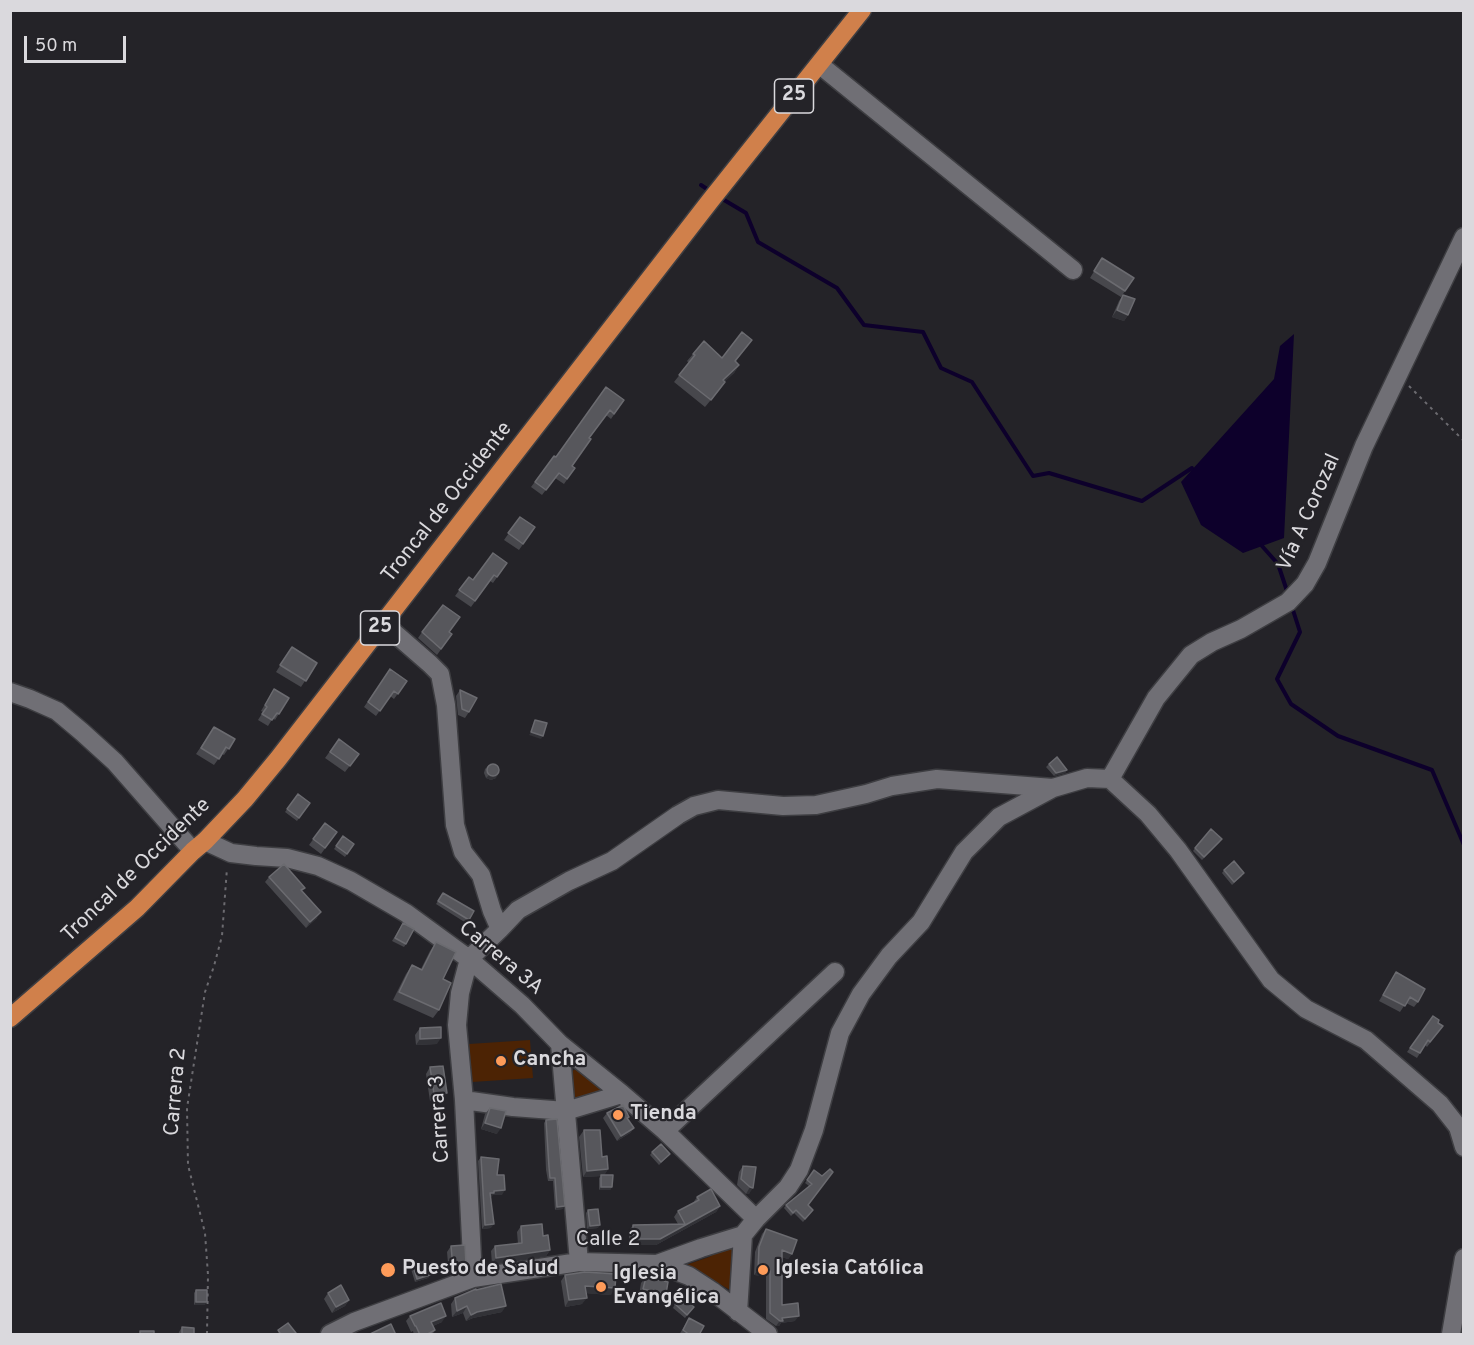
<!DOCTYPE html>
<meta charset="utf-8">
<style>
body{margin:0}
#map{position:relative;width:1474px;height:1345px;overflow:hidden;background:#242328;font-family:Overpass,sans-serif}
canvas{display:block}
.frame{position:absolute;inset:0;border:12px solid #dad9dd;pointer-events:none}
.scale{position:absolute;left:24px;top:36px;width:102px;height:27px;box-sizing:border-box;border:3px solid #dad9dd;border-top:0;padding-left:8px;font-size:18px;line-height:21px;white-space:nowrap;color:#dad9dd;-webkit-text-stroke:4px #242328;paint-order:stroke}
</style>
<div id="map">
<canvas width="1474" height="1345"></canvas>
<div class="frame"></div>
<div class="scale">50 m</div>
</div>
<script>
const g = document.querySelector('canvas').getContext('2d');
g.lineJoin = 'round';
function paint(path, color) { g.fillStyle = color; g.fill(path, 'evenodd'); }
const toPath = rows => new Path2D(rows.map(r => 'M' + r).join(''));
function stroke(path, color, width, dash) { g.strokeStyle = color; g.lineWidth = width; g.lineCap = dash ? 'butt' : 'round'; g.setLineDash(dash || []); g.stroke(path); }
function label(font, color, halo, rows, align = 'center') {
  g.font = font + ' Overpass,sans-serif'; g.lineWidth = 4.5; g.setLineDash([]); g.textBaseline = 'middle'; g.strokeStyle = halo; g.fillStyle = color; for (const [text, x, y, turn = 0] of rows) {
    g.save(); g.translate(x, y); g.rotate((+turn || 0) * Math.PI / 180); g.textAlign = isNaN(turn) ? turn : align; if (halo) g.strokeText(text, 0, 0); g.fillText(text, 0, 0); g.restore();
  }
}
paint(toPath([
 [530,1040,533,1078,472,1082,469,1044],
 [578,1068,603,1089,576,1105,566,1074],
 [740,1239,737,1263,730,1290,704,1275,683,1266,709,1257]
]), '#4c2304');
paint(toPath([
 [1294,334,1284,538,1243,553,1201,525,1181,482,1274,379,1280,346]
]), '#0d002b');
stroke(toPath([
 [701,185,710,191],
 [719,197,746,213,758,242,837,288,864,325,923,332,941,368,972,382,1033,476,1049,473,1142,501,1192,468],
 [1262,546,1278,564,1288,594],
 [1292,607,1300,632,1277,679,1291,704,1338,736,1432,770,1464,845]
]), '#0d002b', 4);
const minor = toPath([
 [820,65,1073,270],
 [383,623,430,664,440,674,446,705,455,825,463,852,481,875,492,911,500,929,469,959,460,993,457,1025,464,1100,473,1278],
 [10,692,30,699,57,711,82,732,115,762,193,851],
 [1110,779,1156,698,1191,655,1212,642,1241,629,1288,602,1305,584,1317,563,1364,446,1464,237],
 [205,841,231,853,256,856,287,858,318,866,351,881,406,913,469,959,522,1005,560,1044,622,1094,665,1131,756,1219],
 [500,929,518,910,569,881,612,861,678,815,694,806,718,800,783,806,816,805,866,794,892,786,937,779,1053,788],
 [560,1044,579,1262],
 [464,1100,513,1107,566,1111,622,1094],
 [665,1131,835,972],
 [657,1264,701,1248,743,1235],
 [738,1312,743,1235,756,1219,788,1187,799,1170,814,1130,840,1033,861,994,889,956,921,922,964,852,999,817,1053,788,1087,778,1110,779,1148,814,1178,850,1271,980,1306,1009,1366,1040,1440,1104,1458,1127,1464,1147],
 [330,1334,354,1322,473,1278,579,1262,657,1264,689,1276,712,1291,768,1334],
 [1451,1334,1464,1258]
]);
const highway = toPath([
 [10,1018,137,908,193,851,205,841,245,799,278,759,710,201,862,10]
]);
stroke(minor, '#3e3e42', 21);
stroke(highway, '#3e3e42', 21);
stroke(toPath([
 [1409,386,1464,441],
 [207,1334,208,1275,205,1233,188,1165,187,1108,205,992,214,966,222,936,227,868]
]), '#6c6b70', 2, [3, 4.5]);
stroke(minor, '#706f75', 18);
stroke(highway, '#d0804b', 18);
paint(toPath([
 [1102,258,1134,278,1121,297,1090,278],
 [1123,295,1128,315,1124,321,1112,317,1119,301],
 [752,340,736,361,739,365,734,373,725,381,725,382,720,389,705,407,674,382,689,363,687,361,693,354,722,358],
 [606,387,624,400,611,419,606,415,589,438,572,466,575,468,564,484,555,478,542,495,531,487,554,456,556,457],
 [520,517,535,527,519,550,504,540],
 [507,563,493,583,490,581,471,607,455,596,469,577,473,580],
 [431,619,452,634,437,655,418,638],
 [292,647,317,663,301,687,276,672],
 [390,669,407,681,394,699,390,696,376,716,364,707],
 [274,689,289,698,275,720,273,718,268,726,258,720,263,712,261,711],
 [460,690,469,712,465,718,458,715,456,696],
 [214,727,235,739,224,755,222,754,214,765,196,754],
 [339,739,359,754,345,772,325,758],
 [1049,764,1067,770,1065,773,1054,776,1046,767],
 [488,766,496,778,491,780,486,778,484,773,485,769],
 [298,794,310,803,297,821,285,812],
 [325,823,337,832,321,854,309,845],
 [343,836,354,844,345,857,334,849],
 [1220,842,1202,860,1193,851,1195,848],
 [1224,870,1242,876,1232,885,1222,873],
 [269,877,305,888,302,891,317,918,306,928,265,882],
 [443,893,474,911,466,923,436,904],
 [403,923,406,944,404,947,392,941],
 [436,942,443,979,439,1010,433,1018,393,1000,406,974,412,965,421,969,430,951],
 [1396,972,1418,1002,1414,1007,1406,1003,1400,1012,1379,1001],
 [1433,1016,1438,1023,1443,1026,1427,1047,1425,1045,1417,1058,1407,1052],
 [420,1028,437,1044,416,1045,415,1035],
 [430,1067,443,1099,430,1101,426,1074],
 [490,1108,497,1134,481,1129,485,1114],
 [607,1113,634,1128,630,1133,617,1141,603,1118],
 [546,1120,563,1209,555,1210,553,1181,548,1181,546,1170,544,1123],
 [584,1130,602,1157,608,1169,604,1175,612,1187,610,1190,599,1190,599,1178,601,1176,583,1177,579,1137],
 [652,1152,670,1154,659,1165,650,1155],
 [481,1157,497,1175,502,1195,492,1195,491,1197,491,1228,482,1229,478,1161],
 [743,1166,756,1167,749,1194,746,1194,737,1185,739,1172],
 [814,1170,808,1206,813,1210,803,1222,794,1213,791,1216,784,1208,786,1205,809,1186,805,1183],
 [697,1197,720,1206,716,1212,656,1245,629,1245,629,1231,633,1225,678,1224,674,1217,678,1211,693,1203],
 [588,1210,598,1228,587,1229,586,1213],
 [521,1226,543,1236,550,1250,546,1256,492,1264,491,1251,495,1246,518,1244,517,1232],
 [766,1229,792,1254,788,1259,782,1257,782,1305,795,1321,781,1323,779,1326,776,1326,766,1319,766,1276,754,1275,755,1252,762,1234],
 [451,1246,466,1264,461,1270,449,1274,447,1252],
 [413,1266,430,1275,428,1278,415,1282,411,1269],
 [565,1275,611,1295,586,1293,582,1304,565,1307,561,1281],
 [646,1277,666,1294,661,1300,639,1295,641,1283],
 [196,1290,205,1305,194,1305,194,1293],
 [476,1290,502,1312,473,1318,466,1321,463,1313,452,1317,451,1304,455,1298],
 [328,1293,349,1300,345,1306,332,1313,324,1299],
 [675,1304,694,1307,685,1318,673,1308],
 [410,1316,442,1322,433,1326,435,1330,432,1335,414,1335,413,1331,411,1332,406,1321],
 [689,1318,699,1335,679,1335],
 [182,1327,194,1335,178,1335,179,1332]
]), '#47474c');
paint(toPath([
 [1117,310,1128,315,1124,321,1112,317],
 [739,365,734,373,718,388,723,380],
 [531,732,543,736,541,739,529,735],
 [1067,770,1065,773,1054,776,1056,773],
 [489,775,498,775,496,778,491,780,486,778],
 [321,912,317,918,306,928,310,922],
 [441,1038,437,1044,416,1045,420,1039],
 [447,1093,443,1099,430,1101,434,1094],
 [485,1123,501,1128,497,1134,481,1129],
 [634,1128,630,1133,617,1141,621,1136],
 [608,1169,604,1176,583,1177,587,1171],
 [601,1187,612,1187,610,1190,599,1190],
 [750,1187,753,1188,749,1194,746,1194],
 [505,1190,502,1195,493,1195,491,1197,487,1197,490,1193,494,1191],
 [565,1206,563,1209,555,1210,557,1207],
 [720,1206,716,1212,656,1245,629,1245,633,1239,660,1239],
 [494,1224,491,1228,482,1229,485,1225],
 [600,1225,598,1228,587,1229,590,1226],
 [550,1250,546,1256,492,1264,496,1258],
 [782,1250,792,1254,788,1259,778,1256],
 [466,1264,461,1270,449,1274,453,1268],
 [758,1270,770,1271,766,1276,754,1275],
 [430,1275,428,1278,415,1282,417,1279],
 [585,1286,615,1288,611,1295,581,1293],
 [643,1289,666,1294,661,1300,639,1295],
 [587,1298,582,1304,565,1307,569,1300],
 [349,1300,345,1306,332,1313,336,1307],
 [196,1302,207,1302,205,1305,194,1305],
 [467,1306,463,1313,452,1317,457,1311],
 [506,1306,502,1312,473,1318,466,1321,471,1315,477,1312],
 [446,1316,442,1322,428,1328,431,1322],
 [799,1316,795,1321,781,1323,779,1326,776,1326,782,1318]
]), '#323237');
const building = toPath([
 [1102,258,1134,278,1125,291,1094,271,1102,258],
 [1123,295,1135,299,1128,315,1117,310,1123,295],
 [742,332,752,340,735,361,739,365,723,380,725,382,711,400,679,375,695,355,693,354,704,341,722,358,742,332],
 [606,387,624,400,614,414,610,410,589,438,591,439,572,466,575,468,567,479,559,473,546,490,535,482,554,456,556,457,606,387],
 [520,517,535,527,523,544,508,533,520,517],
 [493,553,507,563,497,577,494,575,475,601,459,590,469,577,473,580,493,553],
 [443,605,460,617,449,632,452,634,441,649,422,632,443,605],
 [292,647,317,663,306,681,280,665,292,647],
 [390,669,407,681,398,694,394,691,380,711,368,702,390,669],
 [274,689,289,698,279,714,277,713,272,720,262,714,267,707,265,705,274,689],
 [460,690,477,698,469,712,462,709,460,690],
 [535,720,547,723,543,736,531,732,535,720],
 [214,727,235,739,229,749,226,747,219,759,201,748,214,727],
 [339,739,359,754,350,766,330,752,339,739],
 [1057,757,1067,770,1056,773,1049,764,1057,757],
 '487 770a6 6 0 1 1 12 0a6 6 0 1 1-12 0Z',
 [298,794,310,803,299,818,287,809,298,794],
 [325,823,337,832,325,848,313,839,325,823],
 [1211,829,1222,839,1204,857,1195,848,1211,829],
 [343,836,354,844,347,854,336,846,343,836],
 [1234,861,1244,873,1234,882,1224,870,1234,861],
 [284,864,305,888,301,890,321,912,310,922,269,877,284,864],
 [443,893,474,911,469,920,438,901,443,893],
 [403,923,414,929,406,944,395,938,403,923],
 [436,942,456,952,443,979,451,983,439,1010,399,992,412,965,422,970,436,942],
 [1396,972,1425,989,1418,1002,1410,997,1405,1006,1383,995,1396,972],
 [1433,1016,1439,1020,1438,1023,1443,1026,1430,1042,1428,1040,1420,1053,1410,1048,1433,1016],
 [441,1027,441,1038,420,1039,420,1028,441,1027],
 [443,1066,447,1093,434,1094,430,1067,443,1066],
 [623,1105,629,1117,627,1118,634,1128,621,1136,607,1113,623,1105],
 [490,1108,506,1111,501,1128,485,1123,490,1108],
 [557,1119,565,1206,557,1207,555,1178,550,1178,549,1167,546,1120,557,1119],
 [584,1130,600,1130,602,1157,607,1156,608,1169,587,1171,584,1130],
 [661,1144,670,1154,661,1162,652,1152,661,1144],
 [481,1157,499,1159,497,1175,504,1175,505,1190,494,1191,494,1193,490,1193,494,1224,485,1225,481,1157],
 [743,1166,756,1167,753,1188,750,1187,741,1179,743,1166],
 [830,1169,833,1172,808,1205,813,1210,805,1219,796,1210,793,1213,786,1205,812,1184,807,1180,814,1170,822,1176,830,1169],
 [601,1175,613,1175,612,1187,601,1187,601,1175],
 [711,1189,720,1206,660,1239,633,1239,633,1225,685,1224,678,1211,699,1200,697,1197,711,1189],
 [598,1209,600,1225,590,1226,588,1210,598,1209],
 [542,1224,543,1236,548,1235,550,1250,496,1258,495,1246,522,1243,521,1226,542,1224],
 [766,1229,797,1240,792,1254,782,1250,782,1305,798,1303,799,1316,782,1318,783,1321,780,1321,770,1313,770,1271,758,1270,759,1247,766,1229],
 [465,1245,466,1264,453,1268,451,1246,465,1245],
 [426,1262,430,1275,417,1279,413,1266,426,1262],
 [585,1272,616,1274,615,1288,585,1286,587,1298,569,1300,565,1275,585,1272],
 [646,1277,668,1282,666,1294,643,1289,646,1277],
 [501,1284,506,1306,477,1312,471,1315,467,1306,457,1311,455,1298,476,1289,476,1290,501,1284],
 [341,1285,349,1300,336,1307,328,1293,341,1285],
 [196,1290,207,1290,207,1302,196,1302,196,1290],
 [682,1296,694,1307,687,1315,675,1304,682,1296],
 [441,1303,446,1316,431,1322,435,1330,426,1335,420,1335,416,1326,415,1326,410,1316,441,1303],
 [689,1318,704,1326,699,1335,690,1335,683,1330,689,1318],
 [288,1323,296,1333,294,1335,281,1335,278,1330,288,1323],
 [391,1324,396,1335,368,1335,391,1324],
 [182,1327,194,1328,194,1335,182,1335,182,1327],
 [140,1331,154,1331,154,1335,140,1335,140,1331]
]);
paint(building, '#57575c');
stroke(building, '#6b6b70', 1.5);
for (const [x, y, r, color] of [
 [501,1061,6,"#fe9b59"],
 [618,1115,6,"#fe9b59"],
 [388,1270,8,"#fe9b59"],
 [763,1270,6,"#fe9b59"],
 [601,1287,6,"#fe9b59"]
]) { const dot = new Path2D(); dot.arc(x, y, r, 0, 2 * Math.PI); g.fillStyle = color; g.fill(dot); stroke(dot, '#242328', 2); }
for (const [x, y, w] of [
 [794,96,39],
 [380,628,39]
]) { const box = new Path2D(); box.roundRect(x - w / 2, y - 17, w, 34, 4.5); g.fillStyle = '#242328'; g.fill(box); stroke(box, '#dad9dd', 1.5); }
label('bold 20px', '#dad9dd', null, [
 ["25",794,96],
 ["25",380,628]
]);
label('21px', '#dad9dd', '#242328', [
 ["Troncal de Occidente",448,503,-52],
 ["Vía A Corozal",1310,513,-66],
 ["Troncal de Occidente",137,871,-44],
 ["Carrera 3A",500,959,40],
 ["Carrera 2",177,1092,-85],
 ["Carrera 3",441,1119,-94],
 ["Calle 2",608,1241]
]);
label('bold 21px', '#dad9dd', '#242328', [
 ["Cancha",513,1061],
 ["Tienda",630,1115],
 ["Puesto de Salud",402,1270],
 ["Iglesia Católica",775,1270],
 ["Iglesia",613,1275],
 ["Evangélica",613,1299]
], 'left');
</script>
